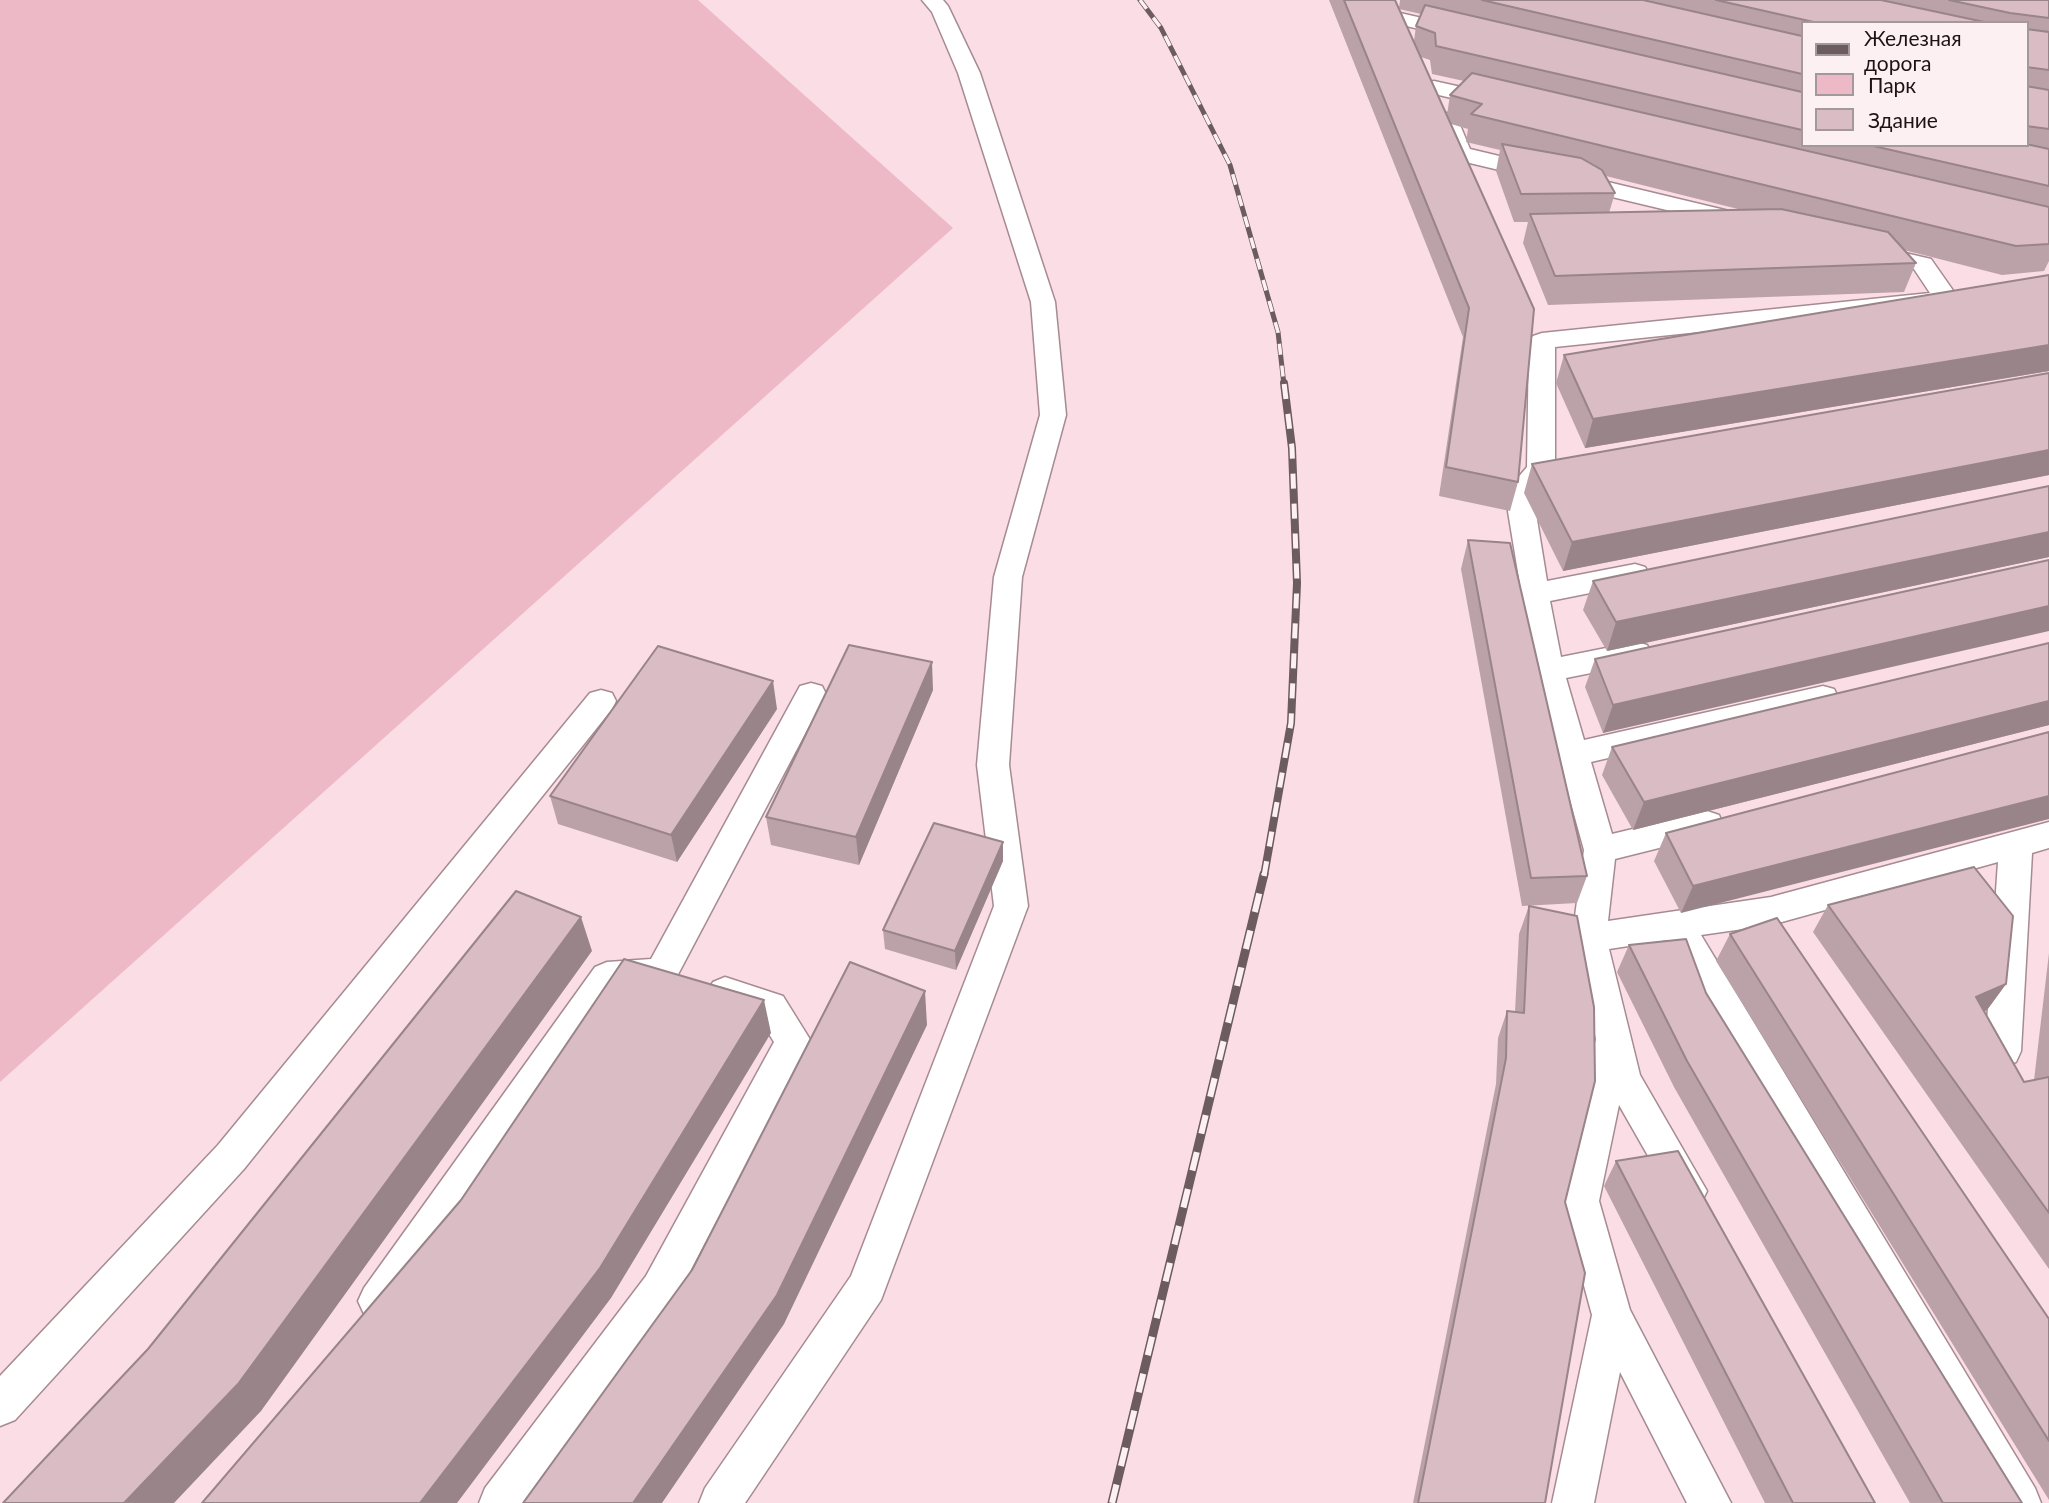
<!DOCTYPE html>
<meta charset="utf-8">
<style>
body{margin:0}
#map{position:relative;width:2049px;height:1503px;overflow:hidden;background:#fbdde5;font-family:Lato,sans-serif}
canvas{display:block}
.legend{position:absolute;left:1801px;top:21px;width:228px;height:126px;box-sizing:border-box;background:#fcf0f3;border:2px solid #a3989b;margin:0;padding:9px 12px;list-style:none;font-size:21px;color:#1d1316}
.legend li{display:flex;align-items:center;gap:14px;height:35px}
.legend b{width:35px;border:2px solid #a3989b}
</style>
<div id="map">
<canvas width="2049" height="1503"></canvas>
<ul class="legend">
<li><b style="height:9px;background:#6c5b5f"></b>Железная дорога</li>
<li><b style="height:19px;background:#eeb9c7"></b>Парк</li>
<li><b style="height:19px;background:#d9bcc4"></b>Здание</li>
</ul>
</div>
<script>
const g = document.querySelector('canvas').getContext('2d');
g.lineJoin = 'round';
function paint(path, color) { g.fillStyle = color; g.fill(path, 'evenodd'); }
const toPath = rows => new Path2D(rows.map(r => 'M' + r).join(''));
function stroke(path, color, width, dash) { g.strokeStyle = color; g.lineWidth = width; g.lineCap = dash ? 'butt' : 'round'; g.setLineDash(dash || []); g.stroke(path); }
paint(toPath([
 [0,0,698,0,953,228,0,1082]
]), '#eeb9c7');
const lane = toPath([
 [922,0,943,0,948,6,980,73,1055,302,1066,415,1022,577,1009,765,1028,906,881,1300,745,1503,699,1503,705,1488,851,1276,994,906,977,765,994,577,1040,415,1031,302,958,73,932,12,922,0],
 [1400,13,1466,28,1469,32,1466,36,1459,38,1393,23,1390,19,1393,15,1400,13],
 [1434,81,1502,96,1505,101,1502,106,1494,108,1426,92,1423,87,1426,82,1434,81],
 [1447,113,1455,115,1458,120,1470,149,1750,216,1754,221,1750,226,1742,228,1453,159,1436,120,1439,115,1447,113],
 [1875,246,1931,259,1959,299,1956,304,1947,306,1555,347,1555,469,1533,495,1547,581,1635,564,1645,567,1649,574,1645,581,1635,584,1550,601,1561,657,1636,642,1647,645,1651,653,1647,661,1636,664,1566,678,1584,740,1823,686,1834,689,1838,697,1834,705,1823,708,1591,762,1612,834,1707,811,1719,815,1723,824,1719,833,1615,859,1608,921,1771,897,2049,822,2049,848,2032,853,2021,1051,2016,1062,2003,1066,1990,1062,1985,1051,1998,862,1771,925,1701,935,2035,1488,2041,1503,1996,1503,1668,940,1609,949,1640,1075,1707,1191,1701,1203,1688,1208,1675,1203,1619,1105,1599,1201,1630,1310,1731,1503,1687,1503,1620,1372,1594,1503,1552,1503,1592,1315,1561,1201,1596,1039,1572,938,1584,850,1534,670,1505,493,1527,467,1529,341,1533,336,1542,333,1930,293,1914,269,1866,258,1863,253,1866,248,1875,246],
 [811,683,822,686,826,694,674,982,662,986,617,991,392,1314,378,1320,364,1314,358,1301,364,1288,595,967,607,962,651,959,800,686,811,683],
 [601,690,612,693,616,701,612,709,244,1169,15,1420,0,1426,0,1376,218,1145,590,693,601,690],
 [725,977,783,996,811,1041,674,1302,526,1503,479,1503,485,1488,646,1276,774,1042,759,1018,713,1002,707,992,713,982,725,977]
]);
stroke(lane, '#a68b92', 3);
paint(lane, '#fff');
const railFar2 = toPath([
 [1140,0,1161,28,1230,165,1278,332,1284,385]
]);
const railFar1 = toPath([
 [1264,876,1291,723,1297,583,1292,448,1284,383]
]);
const rail = toPath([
 [1112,1503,1264,874]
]);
stroke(railFar2, '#6c5b5f', 5);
stroke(railFar1, '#6c5b5f', 8);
stroke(rail, '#6c5b5f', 9);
stroke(railFar2, '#fcf0f3', 3.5, [11]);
stroke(railFar1, '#fcf0f3', 5, [15]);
stroke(rail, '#fcf0f3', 6, [19]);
paint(toPath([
 [1329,0,1395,0,1399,8,1400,0,2049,0,2049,261,2044,271,2002,275,1904,250,1916,263,1904,292,1548,305,1523,243,1528,222,1514,222,1496,171,1500,150,1466,142,1468,129,1451,124,1518,482,1510,511,1439,496,1463,337],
 [1399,9,1421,14,1416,26,1414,41],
 [1802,23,2026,23,2026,145,1802,145],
 [1421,57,1430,60,1432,74,1464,81,1450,95,1447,115],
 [1606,176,1742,210,1609,213,1615,193],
 [2049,275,2049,371,1585,448,1556,383,1564,355],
 [2049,373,2049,475,1563,571,1524,493,1532,464],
 [2049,486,2049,557,1607,651,1583,610,1593,581],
 [1468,540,1587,876,1577,903,1522,906,1461,569],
 [2049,560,1603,733,1585,687,1595,659],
 [2049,643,2049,725,1633,830,1602,775,1612,747],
 [933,690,859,865,771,845,766,817],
 [777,709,677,862,558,824,550,796],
 [2049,732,1681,913,1654,861,1666,833],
 [1003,861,956,970,885,949,883,930],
 [1828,905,2006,984,1987,1010,1984,1012,2024,1082,2034,1080,2049,953,2049,1269,1813,932],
 [1529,906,1565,1202,1545,1503,1413,1503,1496,1084,1498,1038,1507,1011,1515,1012,1519,934],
 [1730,934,2049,1319,2049,1500,1716,961],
 [1629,945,1706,993,2022,1503,1910,1503,1674,1087,1617,972],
 [1616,1161,1875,1503,1765,1503,1604,1186]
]), '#bba2a9');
paint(toPath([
 [2049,345,2049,371,1585,448,1593,419],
 [2049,450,2049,475,1563,571,1572,542],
 [2049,532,2049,557,1607,651,1616,622],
 [2049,606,2049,631,1603,733,1613,705],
 [932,662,933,690,859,865,856,837],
 [773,681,777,709,677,862,671,835],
 [2049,701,2049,725,1633,830,1644,802],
 [2049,796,2049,819,1681,913,1693,886],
 [1003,842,1003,861,956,970,955,951],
 [581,917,592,951,261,1411,174,1503,124,1503],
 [2006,984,1987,1010,1958,1024,1976,997],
 [925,991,927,1025,784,1324,662,1503,633,1503],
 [764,1000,771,1033,611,1298,457,1503,420,1503]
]), '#988489');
const building = toPath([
 [1344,0,1395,0,1534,309,1518,482,1446,467,1469,308,1344,0],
 [1482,0,1643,0,1802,36,1802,74,1482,0],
 [1716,0,1881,0,1989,23,1818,23,1716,0],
 [1949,0,2049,0,2049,18,2010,13,1949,0],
 [1425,5,1802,92,1802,130,1436,46,1435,33,1416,26,1425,5],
 [2026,29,2049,32,2049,70,2026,67,2026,29],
 [1472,73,2049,207,2049,244,2016,246,1471,114,1482,104,1450,95,1472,73],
 [2026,86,2049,90,2049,129,2026,126,2026,86],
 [1502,144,1581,158,1602,170,1615,193,1521,194,1502,144],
 [2026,144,2049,149,2049,186,1869,145,2026,145,2026,144],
 [1781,209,1888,232,1916,263,1555,276,1530,214,1781,209],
 [2049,275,2049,345,1593,419,1564,355,2049,275],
 [2049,373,2049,450,1572,542,1532,464,2049,373],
 [2049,486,2049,532,1616,622,1593,581,2049,486],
 [1468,540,1510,543,1587,876,1531,878,1468,540],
 [2049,560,2049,606,1613,705,1595,659,2049,560],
 [2049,643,2049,701,1644,802,1612,747,2049,643],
 [849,645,932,662,856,837,766,817,849,645],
 [658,646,773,681,671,835,550,796,658,646],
 [2049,732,2049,796,1693,886,1666,833,2049,732],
 [934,823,1003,842,955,951,883,930,934,823],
 [1974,867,2013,916,2006,984,1976,997,2024,1082,2049,1077,2049,1213,1828,905,1974,867],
 [516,891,581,917,238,1384,124,1503,3,1503,148,1349,516,891],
 [1529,906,1577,916,1594,1007,1595,1081,1565,1202,1585,1273,1545,1503,1418,1503,1506,1058,1507,1011,1524,1013,1529,906],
 [1777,918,2049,1319,2049,1441,1730,934,1777,918],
 [1686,939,1706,993,2022,1503,1943,1503,1687,1061,1629,945,1686,939],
 [624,959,764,1000,600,1268,420,1503,202,1503,461,1200,624,959],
 [850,962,925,991,777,1295,633,1503,523,1503,692,1270,850,962],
 [1678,1151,1875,1503,1793,1503,1616,1161,1678,1151]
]);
paint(building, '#d9bcc4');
stroke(building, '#988489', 2);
</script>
